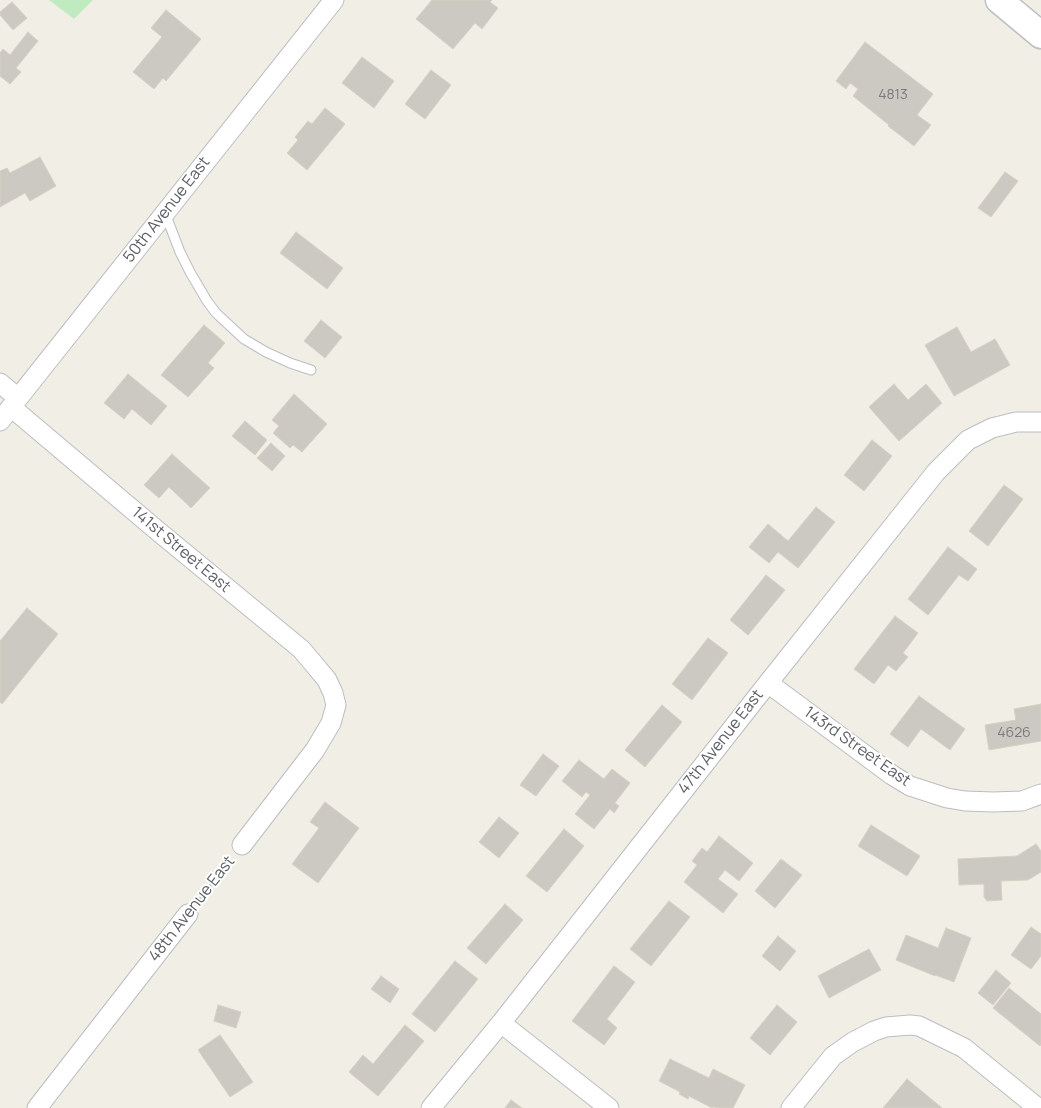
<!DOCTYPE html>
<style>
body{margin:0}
canvas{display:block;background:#f1efe5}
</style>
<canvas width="1041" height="1108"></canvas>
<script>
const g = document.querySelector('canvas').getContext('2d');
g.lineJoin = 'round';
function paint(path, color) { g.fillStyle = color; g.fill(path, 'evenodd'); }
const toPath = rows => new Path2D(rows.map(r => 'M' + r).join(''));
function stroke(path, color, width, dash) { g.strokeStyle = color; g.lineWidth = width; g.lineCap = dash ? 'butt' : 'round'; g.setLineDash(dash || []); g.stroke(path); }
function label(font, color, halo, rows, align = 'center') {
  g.font = font + ' Manrope,sans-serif'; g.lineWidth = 4; g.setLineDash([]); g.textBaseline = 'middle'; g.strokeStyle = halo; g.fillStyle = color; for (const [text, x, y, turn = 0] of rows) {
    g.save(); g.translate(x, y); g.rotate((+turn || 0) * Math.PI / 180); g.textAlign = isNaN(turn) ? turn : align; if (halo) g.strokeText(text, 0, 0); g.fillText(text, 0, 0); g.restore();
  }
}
paint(toPath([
 [49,0,93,0,74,19]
]), '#c0ebc1');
const building = toPath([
 [432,0,492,0,490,2,498,8,482,29,475,23,453,49,416,19,432,0],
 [12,2,27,18,13,30,0,15,0,12,12,2],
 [166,10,201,39,166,81,163,78,154,89,133,72,162,37,151,28,166,10],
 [28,32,38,41,16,68,21,72,10,84,0,76,0,53,3,49,10,55,28,32],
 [865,42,933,94,917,115,931,125,914,146,888,126,889,125,853,96,858,89,850,83,846,89,836,81,865,42],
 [362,57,394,81,374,108,342,83,362,57],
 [431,70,451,85,425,119,405,104,431,70],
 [325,108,345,124,307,170,287,153,298,140,295,137,308,121,312,124,325,108],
 [40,157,56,186,30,201,25,193,0,207,0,171,7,168,10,173,40,157],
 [1005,172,1018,181,991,217,978,208,1005,172],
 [296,232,343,268,327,289,280,253,296,232],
 [321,320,342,337,325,358,304,341,321,320],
 [204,325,225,343,208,363,214,368,188,397,161,375,204,325],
 [957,327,971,352,995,339,1010,365,954,396,925,345,957,327],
 [128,374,167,406,151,425,132,409,124,419,104,403,128,374],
 [894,384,908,400,926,384,942,403,899,441,869,407,894,384],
 [294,394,327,424,302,452,293,445,290,448,273,433,279,426,272,420,294,394],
 [245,421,267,440,255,455,232,436,245,421],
 [872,440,892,456,864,491,844,475,872,440],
 [271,443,285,456,272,471,257,458,271,443],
 [172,454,210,488,191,508,169,487,159,498,144,485,172,454],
 [1004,485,1023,499,988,546,969,531,1004,485],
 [816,507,835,522,798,568,778,552,769,563,749,547,768,524,788,541,816,507],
 [948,547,977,569,968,581,959,575,928,615,908,599,948,547],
 [766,575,785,590,748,635,730,620,766,575],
 [27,608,58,634,2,704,0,702,0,641,27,608],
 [895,616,918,633,903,653,908,657,896,671,888,665,874,684,854,669,895,616],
 [708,638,728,653,692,700,672,684,708,638],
 [919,696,965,729,950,750,921,729,908,747,890,734,919,696],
 [1041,704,1041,741,989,750,985,725,1016,720,1014,709,1041,704],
 [662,705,682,722,645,767,625,750,662,705],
 [543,754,559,766,536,796,520,785,543,754],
 [579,760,604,779,612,769,630,783,615,803,619,806,614,813,610,809,594,829,575,814,590,795,586,792,582,797,562,781,579,760],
 [325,802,359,828,318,883,292,864,319,828,310,822,325,802],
 [499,817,519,833,499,858,479,842,499,817],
 [871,825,920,856,907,876,858,846,871,825],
 [564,829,584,846,547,892,526,876,564,829],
 [719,836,753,863,739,881,725,870,718,879,738,894,723,913,684,882,697,865,692,861,702,848,707,852,719,836],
 [1036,844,1041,851,1041,872,1028,880,1001,881,1002,900,987,901,984,897,984,884,959,885,958,859,1017,856,1036,844],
 [781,859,802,875,775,908,755,891,781,859],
 [669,901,690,917,651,966,630,949,669,901],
 [505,904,523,920,486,964,467,948,505,904],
 [1031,927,1041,934,1041,956,1031,969,1011,955,1031,927],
 [946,928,971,938,954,982,935,975,935,976,896,960,906,935,938,948,946,928],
 [778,936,796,951,780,971,762,956,778,936],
 [869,949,881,970,829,998,818,976,869,949],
 [455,961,478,979,435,1032,412,1014,455,961],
 [614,966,635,982,607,1019,617,1028,604,1045,572,1021,614,966],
 [996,970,1011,983,993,1005,978,993,996,970],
 [381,976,399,989,390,1003,371,989,381,976],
 [1009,988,1041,1014,1041,1044,1040,1046,993,1008,1009,988],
 [218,1005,241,1012,236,1028,214,1021,218,1005],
 [777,1005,797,1022,770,1055,750,1038,777,1005],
 [405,1025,424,1041,378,1096,349,1072,363,1055,373,1064,405,1025],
 [220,1035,253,1082,230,1097,198,1050,220,1035],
 [670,1059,709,1078,713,1069,745,1085,733,1108,717,1108,714,1107,712,1108,689,1096,688,1099,679,1094,680,1092,659,1081,670,1059],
 [907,1079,942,1108,883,1108,907,1079],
 [511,1100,522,1108,505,1108,511,1100]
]);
paint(building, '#ccc9c2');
stroke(building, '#d6d1c3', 1);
const lane = toPath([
 [165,213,180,252,190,272,207,301,216,313,244,339,266,352,290,363,311,370]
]);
const street = toPath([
 [0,383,18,398],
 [11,407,159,532,301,649,313,663,327,680,333,693,336,705,331,723,315,750,242,845],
 [0,421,334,0],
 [768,683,892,775,910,786,947,798,965,801,993,802,1022,801,1041,794],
 [501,1023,609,1108],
 [37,1108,188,914],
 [431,1108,501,1023,768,683,936,472,968,440,992,428,1016,422,1041,422],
 [791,1108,833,1056,853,1042,874,1031,886,1027,910,1025,919,1026,964,1048,1038,1108]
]);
const secondary = toPath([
 [999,0,1041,35]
]);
stroke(lane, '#babdc2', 11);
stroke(street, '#babdc2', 21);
stroke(secondary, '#bbbec5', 29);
stroke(toPath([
 [199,900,231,859]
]), '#97cca8', 3, [5, 2.5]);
stroke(lane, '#fff', 9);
stroke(street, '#fff', 19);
stroke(secondary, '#fff', 26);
label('14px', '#797b7e', null, [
 ["4813",893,95],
 ["4626",1014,733]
]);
label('16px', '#5d6167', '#fff', [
 ["50th Avenue East",167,210,-52],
 ["141st Street East",181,550,40],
 ["47th Avenue East",721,742,-52],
 ["143rd Street East",857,747,35],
 ["48th Avenue East",192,909,-52]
]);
</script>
